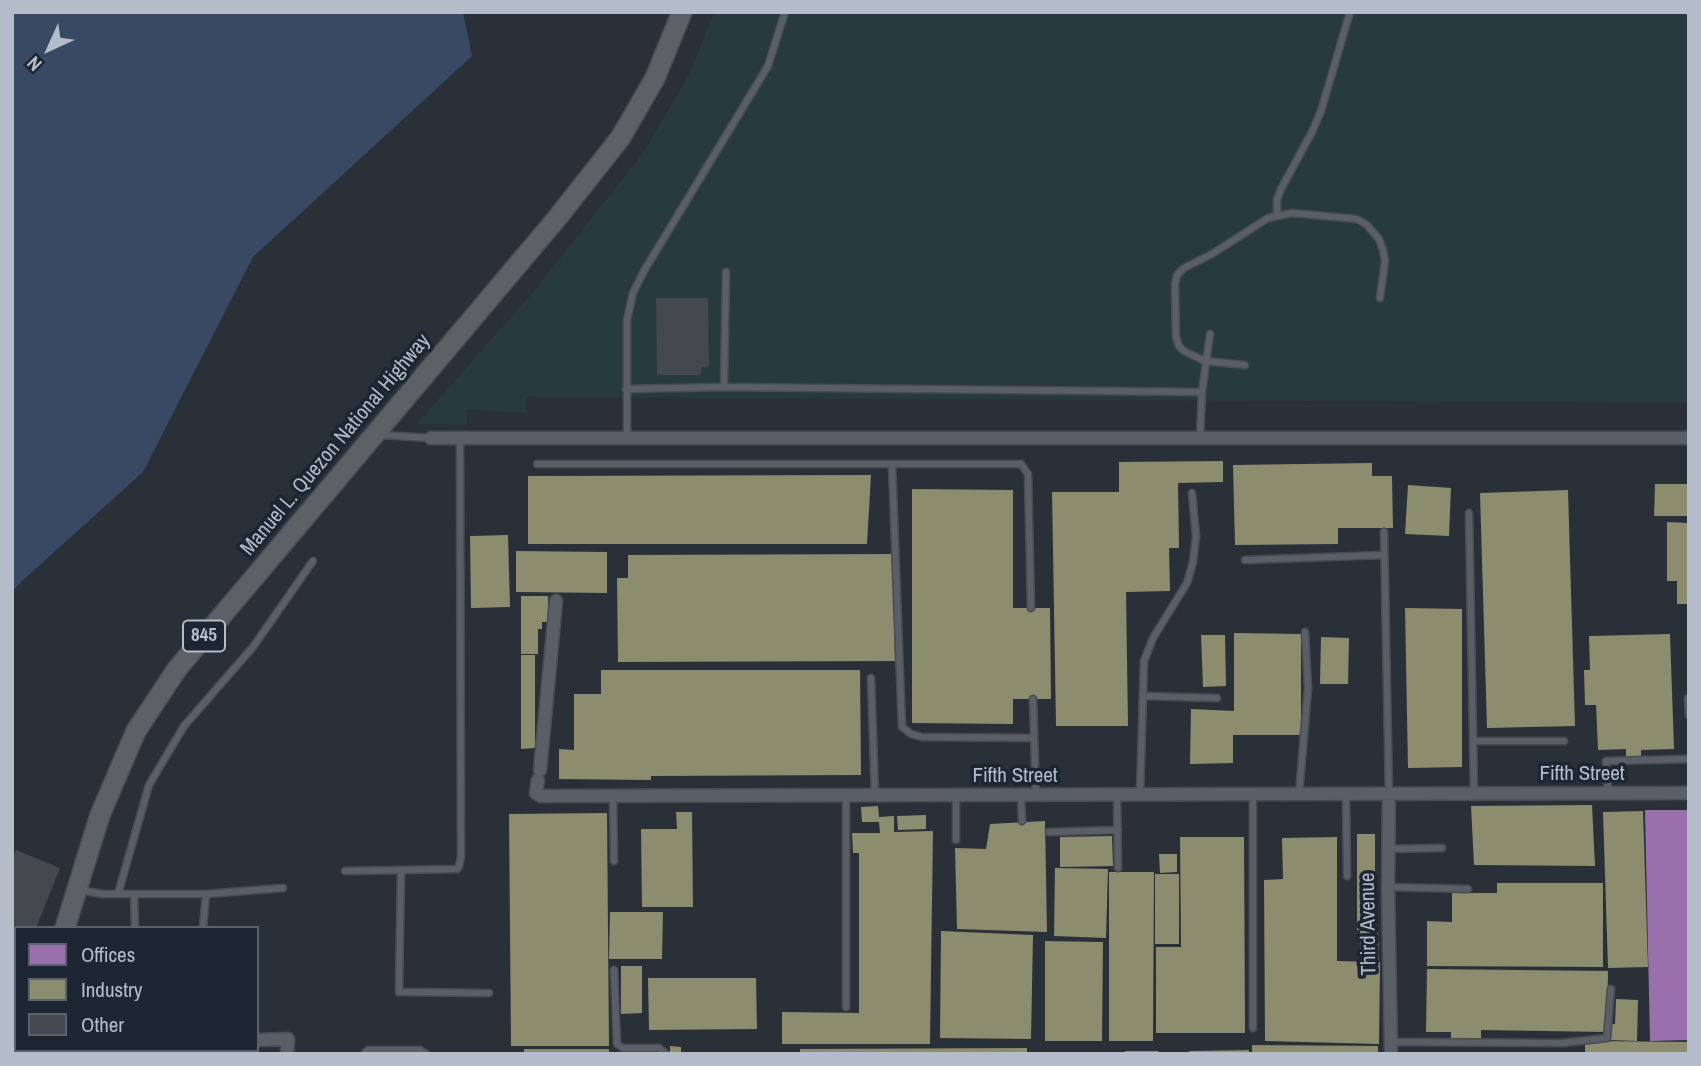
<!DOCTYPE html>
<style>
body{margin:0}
#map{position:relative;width:1701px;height:1066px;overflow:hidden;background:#2a3038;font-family:"Archivo Narrow",sans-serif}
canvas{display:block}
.frame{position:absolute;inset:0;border:14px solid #b4bcc9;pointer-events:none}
.legend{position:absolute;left:14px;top:926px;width:245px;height:126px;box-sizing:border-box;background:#1d2633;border:2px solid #59626f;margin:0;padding:9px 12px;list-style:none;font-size:21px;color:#b4bcc9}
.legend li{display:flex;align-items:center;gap:14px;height:35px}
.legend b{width:35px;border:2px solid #59626f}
.north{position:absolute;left:14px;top:14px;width:70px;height:70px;-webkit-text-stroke:5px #1d2633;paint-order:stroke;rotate:225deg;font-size:19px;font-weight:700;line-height:28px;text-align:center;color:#b4bcc9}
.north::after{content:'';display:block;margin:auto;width:24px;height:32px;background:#b4bcc9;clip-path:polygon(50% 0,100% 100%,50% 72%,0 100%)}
</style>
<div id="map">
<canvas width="1701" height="1066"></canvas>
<div class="frame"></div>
<ul class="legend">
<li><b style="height:19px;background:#9970ab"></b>Offices</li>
<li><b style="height:19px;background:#8c8c6e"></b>Industry</li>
<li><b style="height:19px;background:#444950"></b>Other</li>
</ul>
<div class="north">N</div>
</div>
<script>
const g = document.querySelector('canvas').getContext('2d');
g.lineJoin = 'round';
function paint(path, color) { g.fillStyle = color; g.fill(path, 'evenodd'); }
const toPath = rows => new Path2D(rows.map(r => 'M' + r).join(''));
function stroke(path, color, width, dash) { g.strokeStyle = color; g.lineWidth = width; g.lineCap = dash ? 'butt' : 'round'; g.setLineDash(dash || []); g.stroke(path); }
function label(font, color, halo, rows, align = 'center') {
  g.font = font + ' "Archivo Narrow",sans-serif'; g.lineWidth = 7; g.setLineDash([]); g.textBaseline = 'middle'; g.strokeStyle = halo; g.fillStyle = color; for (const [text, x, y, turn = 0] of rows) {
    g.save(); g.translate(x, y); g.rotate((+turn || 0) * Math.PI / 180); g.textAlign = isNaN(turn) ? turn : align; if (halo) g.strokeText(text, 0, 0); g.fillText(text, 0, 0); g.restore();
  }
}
paint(toPath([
 [714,12,1689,12,1689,403,526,397,526,413,467,410,467,425,417,424,535,290,643,153,690,73]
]), '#273a3e');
paint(toPath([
 [12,12,463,12,472,56,253,257,143,472,21,582,12,592]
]), '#384963');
paint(toPath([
 [1645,810,1689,810,1689,1040,1650,1041]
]), '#9970ab');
paint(toPath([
 [1223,461,1223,482,1178,483,1179,548,1169,548,1170,591,1126,592,1128,726,1056,726,1052,492,1119,492,1119,462],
 [1372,463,1372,476,1392,476,1393,528,1338,528,1338,544,1235,545,1233,465],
 [871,475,867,544,528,544,528,476],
 [1655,484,1689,484,1689,516,1654,516],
 [1408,485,1451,488,1449,536,1405,534],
 [912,489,1013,490,1013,608,1050,608,1051,699,1013,699,1013,724,912,723],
 [1568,490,1575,726,1487,728,1480,493],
 [1667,522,1689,523,1689,604,1677,604,1677,581,1667,581],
 [508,535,510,607,471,608,470,536],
 [516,551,607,552,607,593,516,592],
 [893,554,895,661,618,662,617,578,628,578,628,555],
 [521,596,548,596,548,622,542,622,542,629,538,629,538,654,521,654],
 [1405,608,1462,609,1462,767,1408,768],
 [1234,633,1301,634,1301,735,1233,735,1233,763,1190,764,1191,709,1234,711],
 [1670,634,1674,749,1641,750,1641,757,1626,757,1626,749,1598,750,1596,705,1585,705,1584,670,1590,670,1589,636],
 [1201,635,1225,635,1226,686,1203,687],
 [1321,637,1349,638,1348,684,1320,684],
 [521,655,535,655,535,748,521,749],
 [601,670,860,670,861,775,651,776,651,780,559,779,559,749,574,750,574,694,601,694],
 [1592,805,1595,866,1474,865,1471,806],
 [878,806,879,817,894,816,894,832,933,831,930,1044,782,1044,782,1012,859,1013,859,853,853,853,852,833,880,833,879,822,862,822,861,807],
 [1643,811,1648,967,1608,968,1603,812],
 [676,812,692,812,693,907,642,907,641,829,677,829],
 [607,813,609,1046,511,1046,509,814],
 [926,815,926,829,898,830,897,816],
 [1045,821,1047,932,957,929,955,848,986,849,990,824],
 [1357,834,1375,834,1375,929,1357,930],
 [1112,836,1113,866,1060,867,1060,837],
 [1180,837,1244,837,1245,1033,1156,1033,1156,947,1181,947],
 [1337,837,1337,961,1380,962,1379,1044,1265,1041,1264,880,1283,879,1282,838],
 [1159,854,1177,854,1177,872,1160,873],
 [1055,868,1108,869,1106,938,1054,936],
 [1109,872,1154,872,1153,1041,1109,1041],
 [1155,874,1179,874,1179,944,1155,944],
 [1497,883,1603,883,1603,967,1427,966,1427,921,1452,922,1452,893,1497,893],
 [610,912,663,912,662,959,609,959],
 [941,931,1033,935,1031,1039,940,1038],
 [1360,931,1378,931,1379,960,1361,961],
 [1045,941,1103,942,1102,1041,1045,1041],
 [621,966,642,966,642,1013,621,1014],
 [1427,969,1608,971,1607,1032,1481,1030,1481,1041,1451,1041,1451,1032,1426,1032],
 [648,978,756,978,757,1029,649,1030],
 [1616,999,1638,1000,1637,1041,1609,1040,1609,1024,1615,1024],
 [1585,1041,1689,1042,1689,1054,1585,1054],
 [1252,1045,1378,1046,1378,1054,1252,1054],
 [670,1046,681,1047,681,1054,670,1054],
 [1027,1048,1027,1054,800,1054,800,1049],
 [524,1049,609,1049,609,1054,524,1054],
 [1249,1050,1249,1054,1189,1054,1189,1051],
 [1125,1051,1158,1051,1160,1054,1125,1054]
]), '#8c8c6e');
paint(toPath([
 [656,298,708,298,709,367,701,367,701,375,657,375],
 [16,850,60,868,36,928,12,926,12,860]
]), '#444950');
const service = toPath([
 [1277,216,1277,200,1281,189,1312,132,1321,111,1350,12],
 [1245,365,1205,361,1184,351,1179,346,1176,337,1175,285,1177,275,1184,268,1212,254,1268,218,1292,213,1357,219,1367,225,1379,239,1383,250,1385,261,1380,298],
 [724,387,726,272],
 [626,389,724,387,1202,392],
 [380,435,431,438],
 [627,437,627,320,633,293,644,271,768,66,785,12],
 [1200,438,1202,392,1210,334],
 [537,464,1021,464,1028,474,1031,608],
 [892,464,902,727,911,734,922,737,1034,738],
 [1469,513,1474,794],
 [1384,532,1389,794],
 [1245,560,1384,555],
 [871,678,875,795],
 [1143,696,1217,698],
 [1688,698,1689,715],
 [1033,699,1036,795],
 [1473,741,1564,741],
 [1140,794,1144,661,1153,638,1187,583,1193,562,1196,536,1192,493],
 [1253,794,1253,1028],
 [1299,794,1308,688,1305,632],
 [1346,794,1347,876],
 [1608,794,1606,761,1689,759],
 [846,795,846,1007],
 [1021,795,1022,821],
 [1117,795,1118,868],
 [613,796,614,861],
 [1049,832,1118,830],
 [956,840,956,795],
 [1388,849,1442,848],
 [401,870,399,992,489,993],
 [345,871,457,869,459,867,461,856,460,439],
 [1388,887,1468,889],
 [79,890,103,894,206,894,283,888],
 [118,894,149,785,184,726,253,647,313,561],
 [134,894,135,928],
 [203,928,206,894],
 [614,970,617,1044,623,1048,659,1048,666,1054],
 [12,975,16,978],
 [1390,1042,1562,1043,1607,1038,1611,989],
 [364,1054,368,1050,420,1050,426,1054]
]);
const minor = toPath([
 [431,438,1689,438],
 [540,770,556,601],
 [538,780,536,793,541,796,1689,793],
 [1389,794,1388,887,1391,1054],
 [12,1016,16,1017],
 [257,1040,288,1039,287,1054]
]);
const primary = toPath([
 [65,928,100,815,136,731,177,669,558,217,621,137,655,78,682,12],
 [24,1054,26,1050]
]);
stroke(service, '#484c53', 9);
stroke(minor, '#484c53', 15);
stroke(primary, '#484c55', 22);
stroke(service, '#5a5e66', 6);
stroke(minor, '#5a5e66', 12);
stroke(primary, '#5c6168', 19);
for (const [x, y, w] of [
 [204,636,42]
]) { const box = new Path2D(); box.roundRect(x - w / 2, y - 15.5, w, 31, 5); g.fillStyle = '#1d2633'; g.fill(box); stroke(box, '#b4bcc9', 2); }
label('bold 19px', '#b4bcc9', null, [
 ["845",204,636]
]);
label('21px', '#b4bcc9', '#1d2633', [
 ["Manuel L. Quezon National Highway",336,445,-50],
 ["Fifth Street",1582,774],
 ["Fifth Street",1015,776],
 ["Third Avenue",1369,924,-91]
]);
</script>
